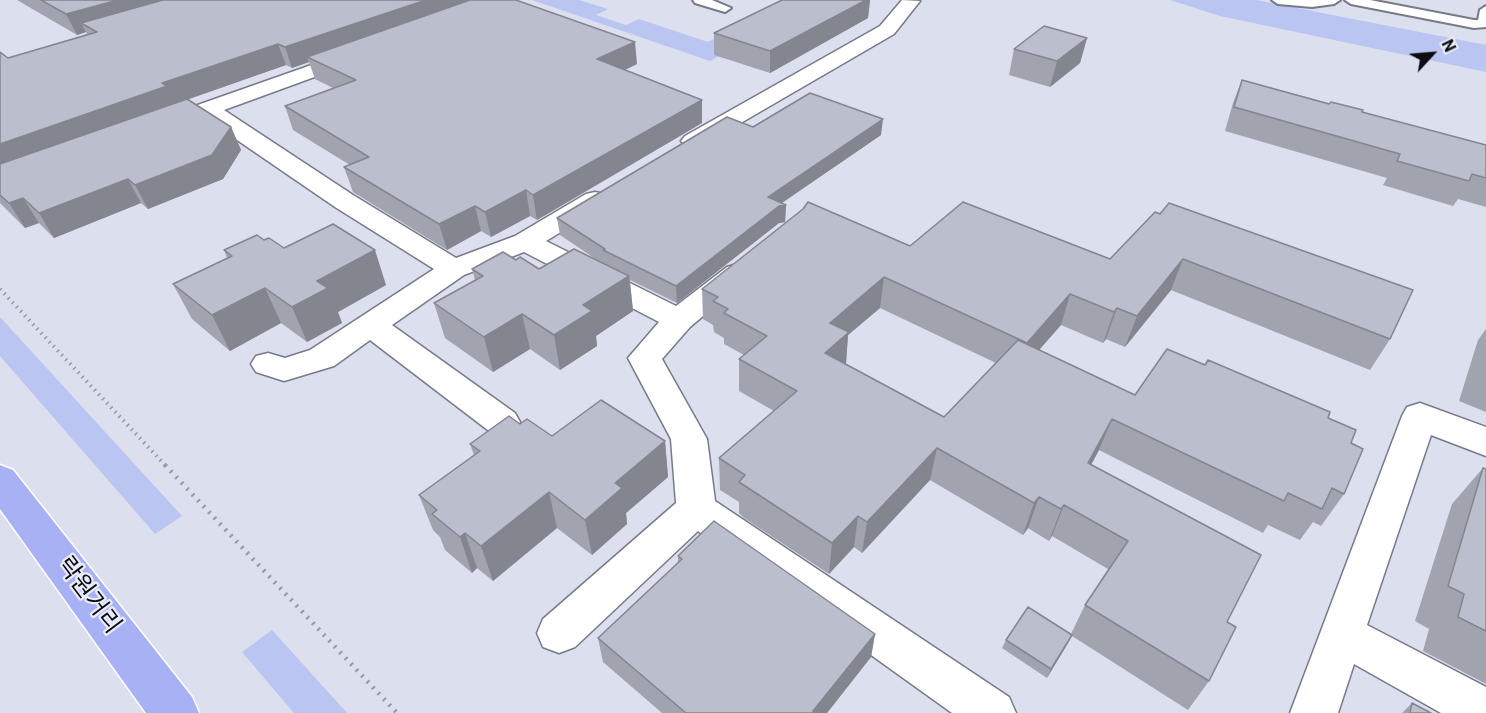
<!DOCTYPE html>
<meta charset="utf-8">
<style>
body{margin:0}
#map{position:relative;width:1486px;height:713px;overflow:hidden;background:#dbdfee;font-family:Roboto,sans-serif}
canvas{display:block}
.north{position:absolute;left:1402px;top:24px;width:60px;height:60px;-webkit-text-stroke:4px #e8ecfb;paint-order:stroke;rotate:64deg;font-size:16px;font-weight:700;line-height:24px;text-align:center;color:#0c0d11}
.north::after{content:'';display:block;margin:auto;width:21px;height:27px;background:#0c0d11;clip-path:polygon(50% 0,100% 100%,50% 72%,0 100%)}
</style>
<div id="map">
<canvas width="1486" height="713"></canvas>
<div class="north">N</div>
</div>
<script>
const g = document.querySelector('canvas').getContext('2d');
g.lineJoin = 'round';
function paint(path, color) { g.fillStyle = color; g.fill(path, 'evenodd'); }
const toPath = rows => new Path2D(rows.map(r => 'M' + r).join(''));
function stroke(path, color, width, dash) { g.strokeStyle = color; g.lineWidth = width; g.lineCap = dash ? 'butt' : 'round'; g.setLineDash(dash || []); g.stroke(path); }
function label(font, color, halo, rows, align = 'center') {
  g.font = font + ' Roboto,"Noto Sans KR",sans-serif'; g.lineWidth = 4.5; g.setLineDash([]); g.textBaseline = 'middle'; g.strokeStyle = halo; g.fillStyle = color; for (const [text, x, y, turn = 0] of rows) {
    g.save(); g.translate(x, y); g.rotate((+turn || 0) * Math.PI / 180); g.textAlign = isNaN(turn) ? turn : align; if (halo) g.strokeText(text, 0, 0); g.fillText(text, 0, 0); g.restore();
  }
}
paint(toPath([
 [532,0,579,0,608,9,596,15,626,25,639,19,708,42,736,28,755,38,710,61],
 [1170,0,1256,0,1486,45,1486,72,1220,16],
 [0,317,182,516,155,534,0,356],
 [272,630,347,713,294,713,242,652]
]), '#bbc5f2');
const service = toPath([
 [693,0,712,0,731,8,725,12,695,3,693,0],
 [1272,0,1340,0,1334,4,1312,7,1278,4,1272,0],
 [1345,0,1370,0,1474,20,1478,20,1480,10,1486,6,1486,27,1474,28,1351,4,1345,0]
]);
const minor = toPath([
 [902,0,920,1,894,34,701,146,693,148,685,146,681,141,685,136,880,26,902,0],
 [354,50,361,52,364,56,361,60,224,110,353,195,456,258,515,236,586,194,595,192,604,194,608,200,604,206,546,241,676,306,727,267,737,264,747,267,752,273,747,279,690,327,662,359,707,439,715,501,1009,697,1016,713,952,713,698,531,575,647,559,653,543,647,537,633,543,619,676,503,671,439,628,358,659,322,524,252,464,275,392,325,515,413,520,422,515,431,502,435,489,431,370,340,334,366,284,381,256,372,251,364,256,356,268,353,285,358,310,350,434,269,335,207,205,118,163,132,155,130,151,125,155,120,354,50],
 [1420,403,1486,427,1486,456,1431,435,1367,625,1486,687,1486,713,1441,713,1354,664,1338,713,1290,713,1402,416,1407,407,1420,403]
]);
const primary = toPath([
 [0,465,13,470,192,697,199,713,146,713,0,509,0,465]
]);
stroke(service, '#777a87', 4);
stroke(minor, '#777a87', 3);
stroke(primary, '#fff', 3);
stroke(toPath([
 [0,289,166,466]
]), '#9699a4', 4, [1.5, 4.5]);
stroke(toPath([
 [165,465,397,713]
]), '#9699a4', 4.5, [2, 6]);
paint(service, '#fff');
paint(minor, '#fff');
paint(primary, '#a9b1f5');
paint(toPath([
 [17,0,516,0,637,64,625,70,702,100,702,123,537,220,530,216,491,237,481,231,447,250,353,192,344,167,350,165,293,130,285,106,333,88,315,79,309,62,292,68,286,65,188,99,231,127,241,150,223,179,148,209,141,203,54,238,39,223,25,228,0,203,0,52,8,58,87,34,86,32,77,35],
 [782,0,870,0,868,18,770,73,714,55,714,33],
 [1087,38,1080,63,1050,87,1009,75,1014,49],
 [1242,80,1486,145,1486,207,1458,199,1453,206,1383,185,1387,178,1225,131,1233,103],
 [753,127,881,135,782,203,786,205,785,222,779,223,677,303,630,280,633,311,596,336,597,346,560,370,530,349,493,372,445,338,434,303,475,280,472,269,516,260,539,269,600,262,560,235,557,218],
 [1155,212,1390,339,1370,370,1171,290,1125,347,1106,339,1103,343,1061,325,1039,350,1135,395,1328,418,1351,443,1344,494,1321,526,1313,522,1300,540,1268,525,1263,533,1099,450,1091,465,1227,622,1209,681,1188,710,1072,636,1047,678,1002,648,1006,640,1071,634,1085,605,1108,569,1052,536,1049,541,1028,528,1023,535,930,480,862,553,854,547,829,574,744,518,739,513,739,502,720,490,719,458,774,411,739,391,739,359,744,355,724,344,724,338,714,332,713,325,703,319,702,289,910,246,1110,259],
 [880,308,996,363,944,417,845,364,846,363,848,335],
 [264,240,284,248,386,285,338,312,342,323,307,342,281,323,230,351,192,319,173,284,227,258,224,250],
 [1486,329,1486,412,1459,401,1478,340],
 [520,424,552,436,665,441,668,477,626,513,627,524,592,555,557,528,493,581,477,568,472,573,445,550,440,537,433,530,419,495,474,455,470,444],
 [1483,468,1486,469,1486,684,1423,651,1429,629,1415,621,1452,504],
 [678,556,875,634,871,657,827,713,662,713,603,662,598,638,678,563],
 [1412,703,1431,713,1402,713]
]), '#a1a3af');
paint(toPath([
 [118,0,196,0,81,23,86,32,77,35,66,14],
 [426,0,481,0,307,57,309,62,292,68,285,47],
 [866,0,870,0,868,18,770,73,770,51],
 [1087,38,1080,63,1050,87,1057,61],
 [635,42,637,64,599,82,597,59],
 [278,44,286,65,175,104,0,173,0,144,162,83],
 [702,100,702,123,537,220,533,195],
 [883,119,881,135,767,213,768,197],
 [231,127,241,150,223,179,148,209,135,185],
 [128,179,141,203,54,238,39,213],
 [526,190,530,216,491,237,485,212],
 [23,198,39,223,25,228,9,203],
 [786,205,785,222,779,223,677,303,676,286,779,206],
 [475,206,481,231,447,250,439,224],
 [375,250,386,285,338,312,342,323,307,342,292,307,317,281],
 [1183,259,1171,290,1125,347,1137,316],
 [629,276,633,311,596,336,597,346,560,370,554,335,583,305],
 [884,277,880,308,848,335,846,363,822,385,825,353,830,323],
 [265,288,281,323,230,351,212,315],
 [1070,294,1061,325,1018,374,1027,343],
 [1117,308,1106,339,1103,343,1114,312],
 [522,314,530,349,493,372,484,337],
 [1112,419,1099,450,1075,495,1088,463],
 [665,441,668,477,626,513,627,524,592,555,585,520,615,483],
 [937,448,930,480,862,553,867,522],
 [549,492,557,528,493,581,481,546],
 [1039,497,1028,528,1023,535,1034,503],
 [1064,505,1052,536,1049,541,1061,509],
 [858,516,854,547,829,574,832,543],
 [465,533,477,568,472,573,460,537],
 [875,634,871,657,827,713,813,713,813,711],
 [1072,635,1068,643,1047,678,1051,669]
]), '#83858f');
const building = toPath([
 [41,0,118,0,66,14,41,0],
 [163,0,426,0,285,47,278,44,192,73,162,83,167,86,0,144,0,52,8,58,97,32,81,23,163,0],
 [470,0,516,0,635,42,597,59,702,100,533,195,526,190,485,212,475,206,439,224,344,167,369,157,285,106,356,80,307,57,470,0],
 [782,0,866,0,770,51,714,33,782,0],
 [1044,26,1087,38,1057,61,1014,49,1044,26],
 [1242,80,1329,104,1331,102,1363,110,1362,112,1486,145,1486,178,1472,174,1469,181,1397,161,1400,154,1234,107,1242,80],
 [810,93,883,119,768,197,786,205,779,206,676,286,603,250,605,249,557,218,727,117,753,127,810,93],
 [187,99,231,127,212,155,135,185,128,179,39,213,23,198,9,203,0,195,0,164,187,99],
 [808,202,910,246,963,202,1110,259,1155,212,1160,214,1169,203,1413,290,1390,339,1183,259,1137,316,1117,308,1114,312,1070,294,1027,343,884,277,830,323,849,332,825,353,944,417,1018,340,1135,395,1167,349,1205,365,1208,360,1330,412,1328,418,1356,430,1351,443,1363,449,1344,494,1332,488,1322,509,1288,493,1284,501,1112,419,1088,463,1261,555,1227,622,1236,627,1209,681,1085,605,1128,541,1064,505,1061,509,1039,497,1034,503,937,448,867,522,858,516,832,543,739,482,745,475,719,458,797,391,739,359,767,336,724,313,728,309,713,301,718,297,702,289,803,209,808,202],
 [333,224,375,250,317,281,328,288,292,307,265,288,212,315,173,284,232,256,224,250,257,235,264,240,269,238,284,248,333,224],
 [574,249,629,276,583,305,592,311,554,335,522,314,484,337,434,303,483,276,472,269,503,252,516,260,520,257,539,269,574,249],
 [601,400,665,441,615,483,622,488,585,520,549,492,481,546,465,533,460,537,432,514,437,510,419,495,480,451,470,444,509,416,520,424,527,419,552,436,601,400],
 [1483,468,1486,469,1486,631,1458,617,1464,594,1448,586,1483,468],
 [714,521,875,634,813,711,815,713,686,713,598,638,682,559,678,556,714,521],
 [1028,607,1072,635,1051,669,1006,640,1028,607],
 [1412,703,1431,713,1410,713,1412,703]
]);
paint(building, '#bbbecc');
stroke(building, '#83858f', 1.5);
label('24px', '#0c0d11', '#e8ecfb', [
 ["락원거리",88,596,53]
]);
</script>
